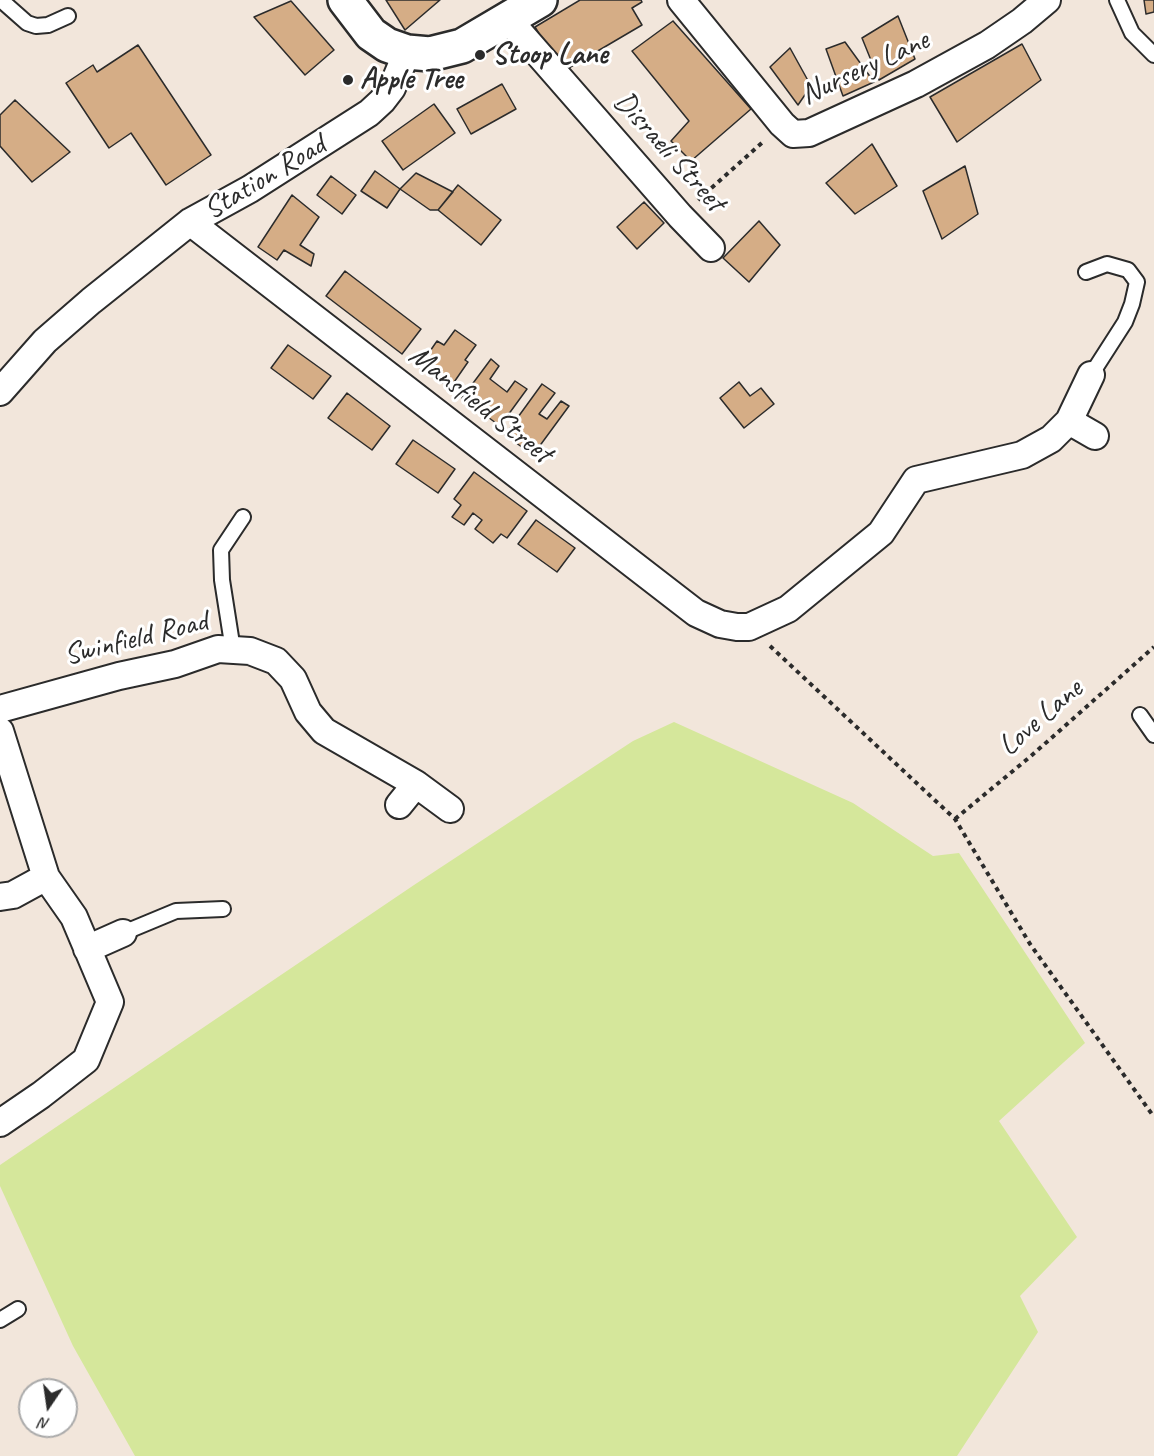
<!DOCTYPE html>
<style>
body{margin:0}
#map{position:relative;width:1154px;height:1456px;overflow:hidden;background:#f2e6db;font-family:Caveat,sans-serif}
canvas{display:block}
.north{position:absolute;left:18px;top:1378px;width:60px;height:60px;box-sizing:border-box;background:#fff;border:2px solid #aaa;border-radius:50%;rotate:193deg;font-size:16px;font-weight:700;line-height:24px;text-align:center;color:#2b2b2b}
.north::after{content:'';display:block;margin:auto;width:21px;height:27px;background:#2b2b2b;clip-path:polygon(50% 0,100% 100%,50% 72%,0 100%)}
</style>
<div id="map">
<canvas width="1154" height="1456"></canvas>
<div class="north">N</div>
</div>
<script>
const g = document.querySelector('canvas').getContext('2d');
g.lineJoin = 'round';
function paint(path, color) { g.fillStyle = color; g.fill(path, 'evenodd'); }
const toPath = rows => new Path2D(rows.map(r => 'M' + r).join(''));
function stroke(path, color, width, dash) { g.strokeStyle = color; g.lineWidth = width; g.lineCap = dash ? 'butt' : 'round'; g.setLineDash(dash || []); g.stroke(path); }
function label(font, color, halo, rows, align = 'center') {
  g.font = font + ' Caveat,sans-serif'; g.lineWidth = 6; g.setLineDash([]); g.textBaseline = 'middle'; g.strokeStyle = halo; g.fillStyle = color; for (const [text, x, y, turn = 0] of rows) {
    g.save(); g.translate(x, y); g.rotate((+turn || 0) * Math.PI / 180); g.textAlign = isNaN(turn) ? turn : align; if (halo) g.strokeText(text, 0, 0); g.fillText(text, 0, 0); g.restore();
  }
}
paint(toPath([
 [674,722,853,803,933,856,959,853,1085,1043,999,1121,1077,1237,1020,1296,1038,1332,957,1456,135,1456,73,1346,0,1186,0,1165,414,885,633,741]
]), '#d5e79b');
const building = toPath([
 [386,0,440,0,405,30,386,0],
 [580,0,641,0,642,2,632,8,642,25,562,72,535,27,580,0],
 [1144,0,1154,0,1154,12,1146,14,1144,0],
 [291,1,334,50,305,75,254,17,291,1],
 [898,16,915,59,879,80,862,38,898,16],
 [673,21,751,109,691,161,671,141,689,121,632,51,673,21],
 [845,42,874,82,843,96,826,49,845,42],
 [1022,44,1041,80,957,142,930,97,1022,44],
 [138,45,211,155,166,185,131,133,109,148,66,83,93,65,97,72,138,45],
 [790,48,811,86,798,105,770,67,790,48],
 [502,84,516,109,471,134,457,109,502,84],
 [15,100,70,152,32,182,0,146,0,115,15,100],
 [434,104,455,133,403,170,382,141,434,104],
 [872,144,897,186,855,214,826,183,872,144],
 [965,166,978,214,942,239,923,191,965,166],
 [375,171,400,189,387,208,361,191,375,171],
 [416,173,453,192,438,210,430,210,400,189,416,173],
 [331,176,356,195,342,214,317,195,331,176],
 [458,185,501,220,481,245,438,210,458,185],
 [292,195,319,217,300,245,314,254,311,266,284,250,277,260,258,247,292,195],
 [644,202,664,223,637,249,617,227,644,202],
 [759,221,780,245,749,282,723,258,759,221],
 [345,271,421,329,402,354,326,296,345,271],
 [455,330,476,345,465,360,468,362,450,388,419,367,437,341,444,345,455,330],
 [288,345,331,376,313,399,271,368,288,345],
 [491,359,499,366,490,379,507,392,515,381,527,389,500,426,462,398,491,359],
 [739,382,750,396,761,388,774,404,744,428,720,398,739,382],
 [542,384,555,393,539,414,547,419,561,401,569,406,533,455,505,435,542,384],
 [347,393,390,426,372,450,328,418,347,393],
 [413,440,455,469,438,493,396,464,413,440],
 [474,472,527,511,507,538,501,534,493,543,475,529,482,520,473,513,464,525,452,517,461,505,454,499,474,472],
 [536,520,575,548,557,572,518,544,536,520]
]);
paint(building, '#d5ad86');
stroke(building, '#2b2b2b', 1.5);
const service = toPath([
 [1,0,27,23,36,26,48,25,68,16],
 [1117,0,1132,33,1154,55],
 [1086,272,1107,264,1128,270,1137,282,1132,304,1125,322,1091,375],
 [233,650,222,580,221,550,243,517],
 [1140,715,1154,735],
 [123,933,176,911,223,909],
 [0,1320,18,1309]
]);
const minor = toPath([
 [681,0,782,124,793,134,809,133,916,84,987,45,1022,21,1047,0],
 [507,18,680,216,711,248],
 [190,222,696,613,720,624,737,627,749,627,788,609,881,533,916,480,1022,455,1051,439,1069,421,1091,375],
 [0,392,45,341,91,301,190,222,250,189,369,113,382,101,392,88,407,52],
 [1069,421,1095,436],
 [0,709,119,676,175,664,218,649,250,651,276,661,293,679,308,712,324,731,416,784,450,809],
 [0,731,46,877,74,917,110,1002,86,1060,41,1095,0,1123],
 [399,805,416,784],
 [0,897,13,895,46,877],
 [87,949,123,933]
]);
const tertiary = toPath([
 [345,0,371,34,387,45,407,52,430,54,462,46,540,0]
]);
stroke(service, '#2b2b2b', 18);
stroke(minor, '#2b2b2b', 30);
stroke(tertiary, '#2b2b2b', 38);
stroke(toPath([
 [698,200,764,141],
 [770,646,955,819,1030,944,1154,1117],
 [955,819,1031,756,1154,647]
]), '#2b2b2b', 4, [4.5, 4.5]);
stroke(service, '#fff', 14);
stroke(minor, '#fff', 26);
stroke(tertiary, '#fff', 33);
for (const [x, y, r, color] of [
 [480,55,6,"#2b2b2b"],
 [348,80,6,"#2b2b2b"]
]) { const dot = new Path2D(); dot.arc(x, y, r, 0, 2 * Math.PI); g.fillStyle = color; g.fill(dot); stroke(dot, '#fff', 2); }
label('bold 30px', '#2b2b2b', '#fff', [
 ["Stoop Lane",492,55],
 ["Apple Tree",360,80]
], 'left');
label('30px', '#2b2b2b', '#fff', [
 ["Nursery Lane",865,68,-25],
 ["Disraeli Street",669,152,48],
 ["Station Road",265,178,-31],
 ["Mansfield Street",480,405,38],
 ["Swinfield Road",136,639,-14],
 ["Love Lane",1041,718,-41]
]);
</script>
